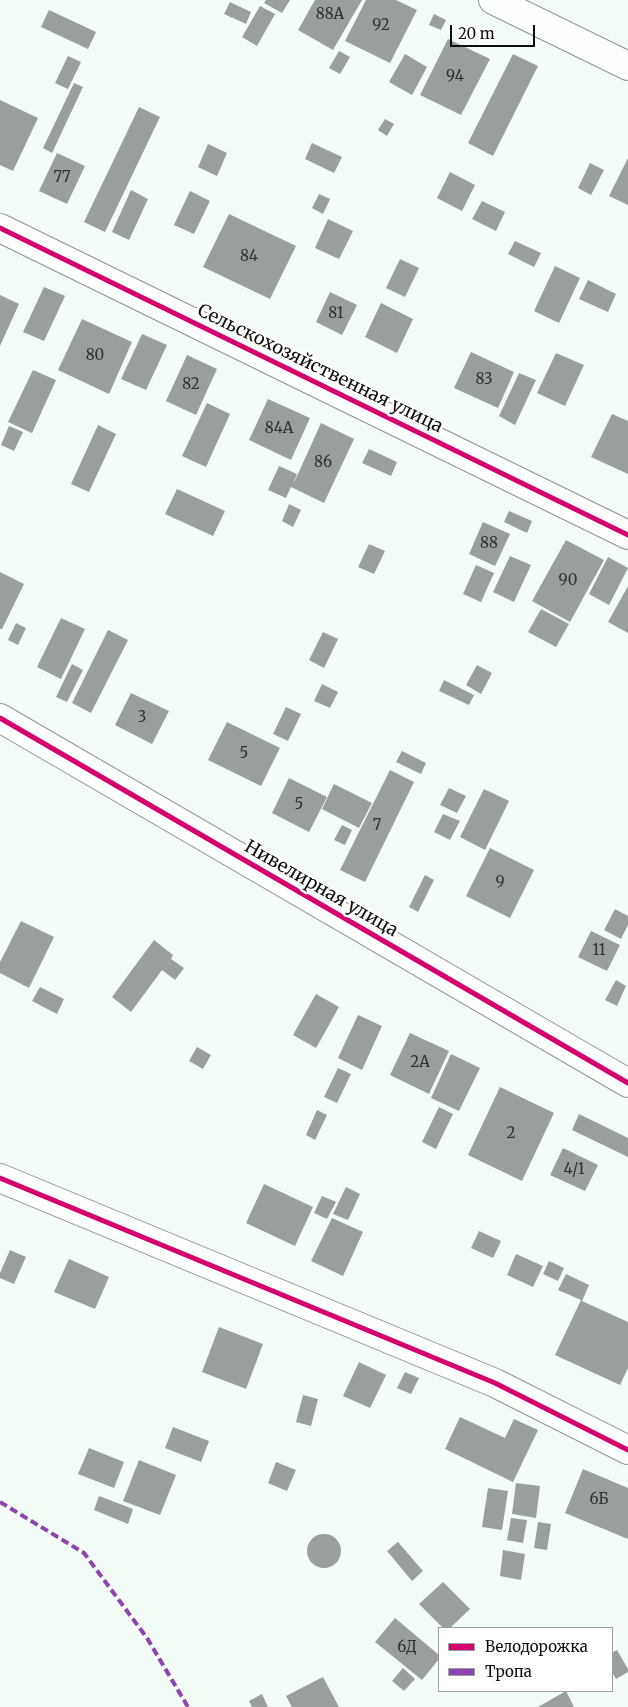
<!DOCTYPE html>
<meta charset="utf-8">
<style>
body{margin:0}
#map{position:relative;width:628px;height:1707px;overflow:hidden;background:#f4fcf8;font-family:Merriweather,serif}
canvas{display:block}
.legend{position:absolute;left:438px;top:1627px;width:175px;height:65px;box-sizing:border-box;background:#fff;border:1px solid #9f9f9f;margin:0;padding:6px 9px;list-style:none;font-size:15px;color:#0e0e0e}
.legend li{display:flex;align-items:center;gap:10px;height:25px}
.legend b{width:25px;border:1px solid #9f9f9f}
.scale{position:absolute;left:450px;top:25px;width:85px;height:22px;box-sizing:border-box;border:2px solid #0e0e0e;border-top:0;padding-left:6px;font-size:15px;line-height:18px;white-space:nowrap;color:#0e0e0e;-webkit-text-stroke:4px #fff;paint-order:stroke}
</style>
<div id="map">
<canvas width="628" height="1707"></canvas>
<ul class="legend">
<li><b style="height:6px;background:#d6006c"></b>Велодорожка</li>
<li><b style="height:6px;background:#8e44ad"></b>Тропа</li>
</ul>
<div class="scale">20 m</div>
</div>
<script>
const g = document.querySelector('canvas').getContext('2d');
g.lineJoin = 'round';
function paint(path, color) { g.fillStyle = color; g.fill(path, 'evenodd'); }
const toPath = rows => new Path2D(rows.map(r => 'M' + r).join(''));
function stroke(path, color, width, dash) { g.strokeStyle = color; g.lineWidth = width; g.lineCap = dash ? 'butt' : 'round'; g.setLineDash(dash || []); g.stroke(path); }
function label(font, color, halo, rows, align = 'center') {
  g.font = font + ' Merriweather,serif'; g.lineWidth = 5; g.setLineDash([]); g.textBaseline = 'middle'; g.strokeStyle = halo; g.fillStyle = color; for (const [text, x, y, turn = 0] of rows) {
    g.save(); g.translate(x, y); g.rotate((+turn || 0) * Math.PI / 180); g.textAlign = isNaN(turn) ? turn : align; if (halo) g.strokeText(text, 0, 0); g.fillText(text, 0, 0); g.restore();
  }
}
paint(toPath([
 [266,0,290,0,282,13,264,3],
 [315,0,362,0,333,50,298,30],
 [366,0,396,0,417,10,390,63,345,41],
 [230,2,251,12,246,24,224,14],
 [260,6,275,14,257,46,242,37],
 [49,10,96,32,88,49,41,27],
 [434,14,446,20,441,30,429,25],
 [448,39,490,59,461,115,420,95],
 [339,51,350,57,340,74,329,68],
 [405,54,427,67,412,95,389,82],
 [513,54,538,66,493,156,468,143],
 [68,56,81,62,68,89,55,83],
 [74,83,83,87,52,153,43,148],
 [0,100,38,118,13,171,0,165],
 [139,107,160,117,105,232,84,222],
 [385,119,394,124,387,136,378,130],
 [312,143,342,157,334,173,305,159],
 [208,144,227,153,217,176,198,167],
 [57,153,85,166,67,204,39,191],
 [628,158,628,205,609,196],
 [590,163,604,170,591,195,578,188],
 [450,172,475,185,462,211,437,198],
 [131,190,148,199,129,240,112,232],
 [190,191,210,201,194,234,174,225],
 [319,194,330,199,323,214,312,208],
 [482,201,505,212,496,231,472,219],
 [229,214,296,246,270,299,203,267],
 [328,219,353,231,339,259,315,248],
 [515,241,541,253,534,267,508,254],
 [400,259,419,268,405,297,386,288],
 [555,266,580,278,559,323,534,311],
 [588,280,616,294,608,312,579,299],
 [44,287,65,296,44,341,23,332],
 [330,292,357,305,342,335,316,322],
 [0,295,19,304,0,346],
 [381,303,413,319,397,353,365,337],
 [82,319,132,342,109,394,58,370],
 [142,334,167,345,146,390,121,379],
 [471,352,514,372,498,408,454,388],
 [556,353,584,365,565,406,537,393],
 [187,355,217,369,196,415,166,401],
 [33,370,56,380,32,433,8,422],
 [519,373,536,380,515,425,499,416],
 [268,399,310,418,291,460,249,440],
 [207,403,230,414,206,467,182,456],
 [612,414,628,421,628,474,591,457],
 [321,423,354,439,324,503,291,487,286,498,268,490,279,466,297,474,293,485],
 [98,425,116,434,89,492,71,484],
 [9,426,23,432,14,451,1,445],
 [369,449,397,462,391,476,362,463],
 [177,489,225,511,213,536,165,514],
 [289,504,301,510,293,527,282,521],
 [509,511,532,521,527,533,504,522],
 [483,522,510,534,495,566,469,554],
 [566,540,604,560,570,622,532,601],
 [369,544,385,551,374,574,358,567],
 [510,556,531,565,514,602,493,592],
 [608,557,628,568,609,605,589,594],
 [476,565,494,573,481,602,463,594],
 [0,572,24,584,2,629,0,629],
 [628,586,628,633,608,622],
 [541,609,569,624,556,647,528,632],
 [61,618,85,629,61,679,37,667],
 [16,623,26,628,18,645,8,640],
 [108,630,128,640,91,713,72,703],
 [323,632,338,639,324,668,309,660],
 [72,664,83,670,67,702,56,697],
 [477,665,492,673,481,694,466,685],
 [444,680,474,695,469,705,439,691],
 [322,684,338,692,330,708,314,701],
 [131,693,169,711,152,744,115,725],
 [286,707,301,714,288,741,273,734],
 [227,722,280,748,261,786,208,760],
 [402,751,426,763,421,774,396,762],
 [390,770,414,782,365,882,340,870],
 [289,778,327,797,309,832,272,813],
 [334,784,372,803,359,828,322,809],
 [449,788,466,796,457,813,440,805],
 [484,789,509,801,485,850,460,837],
 [443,814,460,821,450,840,434,832],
 [342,825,352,830,345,845,334,840],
 [490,848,534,870,510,918,466,896],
 [425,875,434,880,418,912,409,907],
 [615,909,628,916,628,925,621,939,604,930],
 [21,921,54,937,29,988,0,973,0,962],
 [591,931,620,945,607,971,578,957],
 [154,940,173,955,171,959,184,968,175,980,162,970,131,1012,112,997],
 [616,980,626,986,617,1006,605,1000],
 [40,987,64,999,57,1014,32,1001],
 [316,994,339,1007,316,1048,293,1035],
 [358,1015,382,1026,362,1070,338,1058],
 [410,1033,449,1051,429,1094,390,1075],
 [197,1047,211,1055,203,1069,189,1061],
 [451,1054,480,1068,459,1111,431,1098],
 [338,1068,351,1074,337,1103,324,1097],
 [500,1087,554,1113,522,1181,468,1155],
 [439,1107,453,1114,436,1149,422,1142],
 [317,1110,327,1115,315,1140,306,1135],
 [579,1114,628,1138,628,1157,572,1130],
 [563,1148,598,1165,585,1191,550,1175],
 [264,1184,313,1207,295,1246,246,1223],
 [346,1187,360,1194,348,1220,333,1214],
 [322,1196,336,1202,327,1219,314,1213],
 [332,1218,363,1232,343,1276,311,1261],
 [479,1231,501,1241,493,1258,471,1248],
 [10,1250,26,1257,14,1284,0,1278,0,1273],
 [516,1254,543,1266,533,1287,507,1275],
 [69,1259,109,1277,95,1309,54,1292],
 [549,1261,564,1268,558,1281,543,1274],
 [566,1274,589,1285,582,1301,628,1322,628,1368,620,1385,555,1355,581,1300,558,1290],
 [219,1327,263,1344,246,1389,202,1372],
 [359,1362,386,1375,370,1408,343,1396],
 [405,1372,419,1378,411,1394,397,1388],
 [303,1395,318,1399,311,1426,296,1422],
 [460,1417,505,1438,514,1419,538,1430,513,1482,445,1449],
 [173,1427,209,1441,201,1462,165,1448],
 [89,1448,124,1462,114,1488,78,1474],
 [139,1460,176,1475,160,1515,123,1501],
 [276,1462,296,1470,287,1491,268,1483],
 [583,1469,628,1488,628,1539,565,1513],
 [516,1483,540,1486,536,1518,512,1514],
 [488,1488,508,1491,502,1530,482,1527],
 [99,1496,133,1509,128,1524,94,1510],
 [511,1518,527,1520,523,1543,507,1540],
 [538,1522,551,1524,547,1550,534,1548],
 '307 1551a17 17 0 1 1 34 0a17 17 0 1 1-34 0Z',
 [398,1542,423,1571,412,1581,387,1551],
 [503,1550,525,1554,521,1580,500,1576],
 [443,1582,470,1609,450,1628,443,1628,419,1604],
 [395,1618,439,1655,439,1659,422,1680,375,1642],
 [617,1650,628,1669,628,1672,616,1679,612,1672,612,1653],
 [403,1668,415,1679,404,1691,392,1681],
 [323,1677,339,1707,292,1707,286,1696],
 [566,1691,574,1707,538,1707],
 [262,1694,268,1707,252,1707,249,1701]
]), '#99a09b');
const minor = toPath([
 [493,0,628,66],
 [0,228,628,535],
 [0,718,628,1083],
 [0,1178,495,1383,628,1450]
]);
stroke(minor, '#929593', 30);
stroke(minor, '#fdfffe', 28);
stroke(toPath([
 [0,1502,84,1553,147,1638,188,1707]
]), '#8e44ad', 4, [8, 4]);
stroke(toPath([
 [0,228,628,535],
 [0,718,628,1083],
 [0,1178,495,1383,628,1450]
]), '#d6006c', 5);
label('15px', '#313231', null, [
 ["88А",330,15],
 ["92",381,26],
 ["94",455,77],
 ["77",62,178],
 ["84",249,257],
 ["81",336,314],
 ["80",95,356],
 ["83",484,380],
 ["82",191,385],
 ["84А",279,429],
 ["86",323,463],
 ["88",489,544],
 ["90",568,581],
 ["3",142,718],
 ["5",244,754],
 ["5",299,805],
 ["7",377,826],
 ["9",500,883],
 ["11",599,951],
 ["2А",420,1063],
 ["2",511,1134],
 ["4/1",574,1170],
 ["6Б",599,1500],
 ["6Д",407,1648]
]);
label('18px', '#0e0e0e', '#fff', [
 ["Сельскохозяйственная улица",320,369,26],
 ["Нивелирная улица",321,889,30]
]);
</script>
